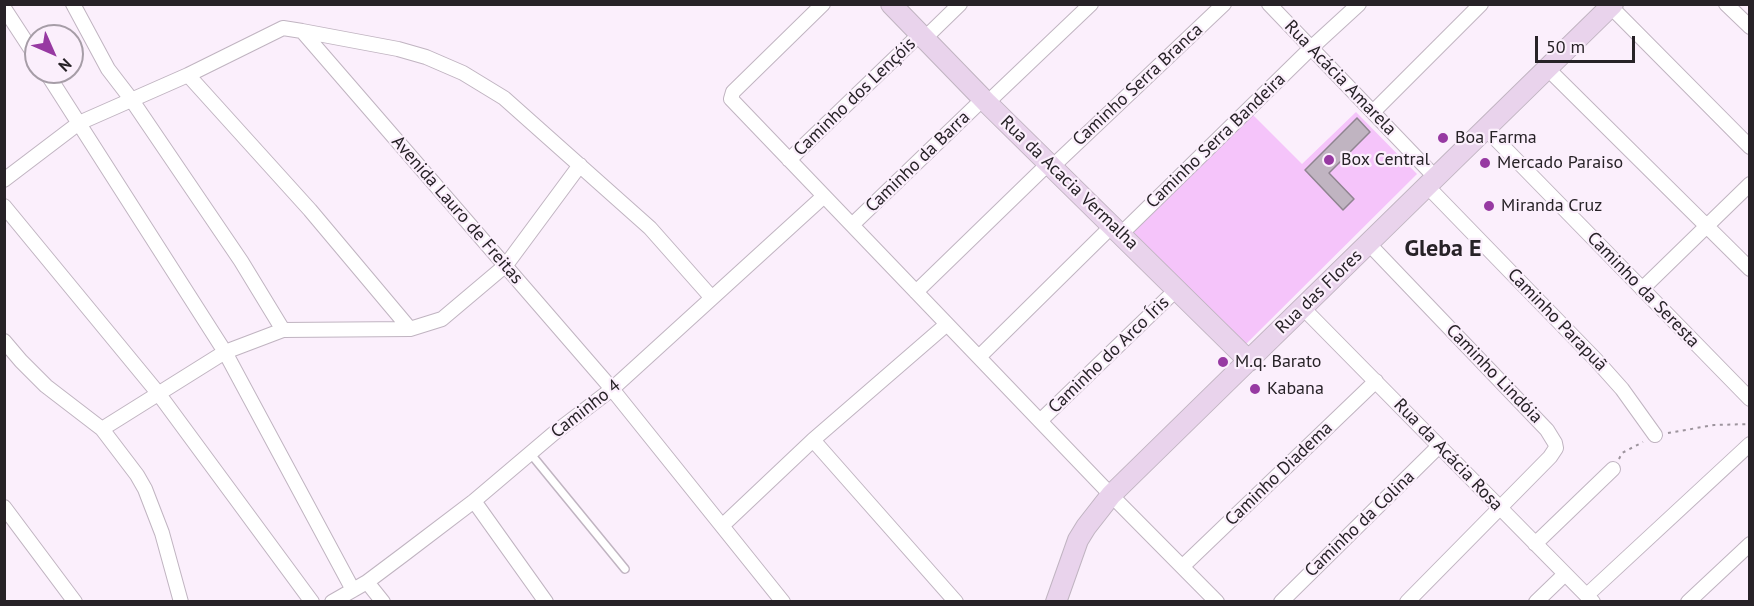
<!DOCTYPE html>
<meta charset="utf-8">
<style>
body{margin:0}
#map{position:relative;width:1754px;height:606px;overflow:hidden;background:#fbeffc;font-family:"PT Sans",sans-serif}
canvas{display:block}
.frame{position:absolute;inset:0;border:6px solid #272227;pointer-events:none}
.north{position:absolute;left:24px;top:24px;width:60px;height:60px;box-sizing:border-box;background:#fbeffc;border:2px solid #a69da7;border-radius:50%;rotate:135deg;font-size:16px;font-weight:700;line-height:24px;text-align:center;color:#272227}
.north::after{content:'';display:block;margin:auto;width:21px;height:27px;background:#9739a2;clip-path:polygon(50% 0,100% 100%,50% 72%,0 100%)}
.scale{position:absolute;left:1535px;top:36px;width:100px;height:27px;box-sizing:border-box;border:3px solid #272227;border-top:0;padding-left:8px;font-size:18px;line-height:21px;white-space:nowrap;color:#272227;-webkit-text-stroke:4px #fbeffc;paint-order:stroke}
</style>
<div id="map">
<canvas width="1754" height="606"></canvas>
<div class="frame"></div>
<div class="north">N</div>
<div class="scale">50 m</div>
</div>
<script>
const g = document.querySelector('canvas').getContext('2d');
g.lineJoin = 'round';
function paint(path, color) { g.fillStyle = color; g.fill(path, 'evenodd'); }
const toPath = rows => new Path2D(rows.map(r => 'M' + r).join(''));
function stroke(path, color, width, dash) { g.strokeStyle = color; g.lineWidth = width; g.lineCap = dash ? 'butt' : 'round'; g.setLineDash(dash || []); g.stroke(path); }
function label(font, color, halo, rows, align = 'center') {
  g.font = font + ' "PT Sans",sans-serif'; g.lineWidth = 4.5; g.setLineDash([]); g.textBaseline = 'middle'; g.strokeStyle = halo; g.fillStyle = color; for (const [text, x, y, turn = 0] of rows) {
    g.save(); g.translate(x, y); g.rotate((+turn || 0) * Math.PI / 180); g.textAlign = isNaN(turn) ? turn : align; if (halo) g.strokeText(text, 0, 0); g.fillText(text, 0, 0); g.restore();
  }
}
paint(toPath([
 [1356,112,1417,174,1243,347,1130,230,1251,113,1302,164]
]), '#f5c4fa');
const building = toPath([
 [1357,118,1370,132,1329,173,1354,199,1343,210,1305,170,1357,118]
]);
paint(building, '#c0b4c1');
stroke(building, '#8f8490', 1.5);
const lane = toPath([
 [530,453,625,569]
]);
const street = toPath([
 [73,4,108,69,131,99,241,261,283,330],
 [823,4,733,92,731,99,1111,495,1217,602],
 [1269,4,1436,178],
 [1726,4,1750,27],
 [1611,7,1750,147],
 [4,8,36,57],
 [302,31,612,389,783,602],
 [924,39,960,4],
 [1548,69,1750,269],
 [46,72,225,352,353,590],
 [188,75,310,210,410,329],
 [987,103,1091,4],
 [1373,112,1481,4],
 [1486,129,1750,399],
 [789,160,920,34],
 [1053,166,1224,4],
 [4,180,79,123,188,75,283,28,302,31,398,49,426,57,463,73,504,98,650,228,712,298],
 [1427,186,1597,361,1622,389,1655,435],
 [4,206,158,393,312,602],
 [852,225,983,99],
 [1121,234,1311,48,1359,4],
 [1369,244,1547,430,1555,443,1556,448,1550,457,1407,602],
 [1642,289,1750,184],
 [916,292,1049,163],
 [1303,308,1593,602],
 [4,341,21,361,46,386,102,429,137,475,145,489,162,533,181,602],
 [979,357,1113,225],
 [1040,421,1177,289],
 [102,429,225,352,283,330,410,329,442,319,506,265,580,165],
 [813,440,956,602],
 [474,501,546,602],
 [4,507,75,602],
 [722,526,813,440,947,324],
 [1535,544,1613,469],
 [1183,566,1376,381],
 [367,582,383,602],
 [1587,595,1750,444],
 [332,602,367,582,403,555,474,501,553,434,612,389,824,196],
 [1281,602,1439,446],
 [1536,602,1565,574],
 [1688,602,1750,544]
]);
const secondary = toPath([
 [891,4,987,103,1249,361],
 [1056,602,1078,540,1086,527,1111,495,1613,4]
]);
stroke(lane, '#c0b4c1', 10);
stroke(street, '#c0b4c1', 16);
stroke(secondary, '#c0b4c1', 22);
stroke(toPath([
 [1668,433,1714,425,1750,424],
 [1619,459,1622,453,1643,442]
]), '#9d949d', 2, [3, 4.5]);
stroke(lane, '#fff', 7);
stroke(street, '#fff', 14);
stroke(secondary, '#e9d3ec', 20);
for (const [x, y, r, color] of [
 [1443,138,6,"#9739a2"],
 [1329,160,6,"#9739a2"],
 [1485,163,6,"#9739a2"],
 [1489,206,6,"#9739a2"],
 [1223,362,6,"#9739a2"],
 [1255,389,6,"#9739a2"]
]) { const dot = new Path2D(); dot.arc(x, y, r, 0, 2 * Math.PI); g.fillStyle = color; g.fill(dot); stroke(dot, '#fbeffc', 2); }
label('18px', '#272227', '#fbeffc', [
 ["Rua Acácia Amarela",1340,78,46],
 ["Caminho Serra Branca",1138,85,-43],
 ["Caminho dos Lençóis",855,97,-44],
 ["Caminho Serra Bandeira",1216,141,-44],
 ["Caminho da Barra",918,162,-44],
 ["Rua da Acacia Vermalha",1069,183,44],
 ["Avenida Lauro de Freitas",457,210,49],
 ["Caminho da Seresta",1643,290,46],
 ["Rua das Flores",1319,292,-44],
 ["Caminho Parapuã",1557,320,46],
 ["Caminho do Arco Íris",1109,355,-44],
 ["Caminho Lindóia",1494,374,46],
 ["Caminho 4",586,409,-38],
 ["Rua da Acácia Rosa",1448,455,46],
 ["Caminho Diadema",1279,474,-44],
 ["Caminho da Colina",1360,524,-44]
]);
label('18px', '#272227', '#fbeffc', [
 ["Boa Farma",1455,138],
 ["Box Central",1341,160],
 ["Mercado Paraiso",1497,163],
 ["Miranda Cruz",1501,206],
 ["M.q. Barato",1235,362],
 ["Kabana",1267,389]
], 'left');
label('bold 24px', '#272227', '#fbeffc', [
 ["Gleba E",1443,249]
]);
</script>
